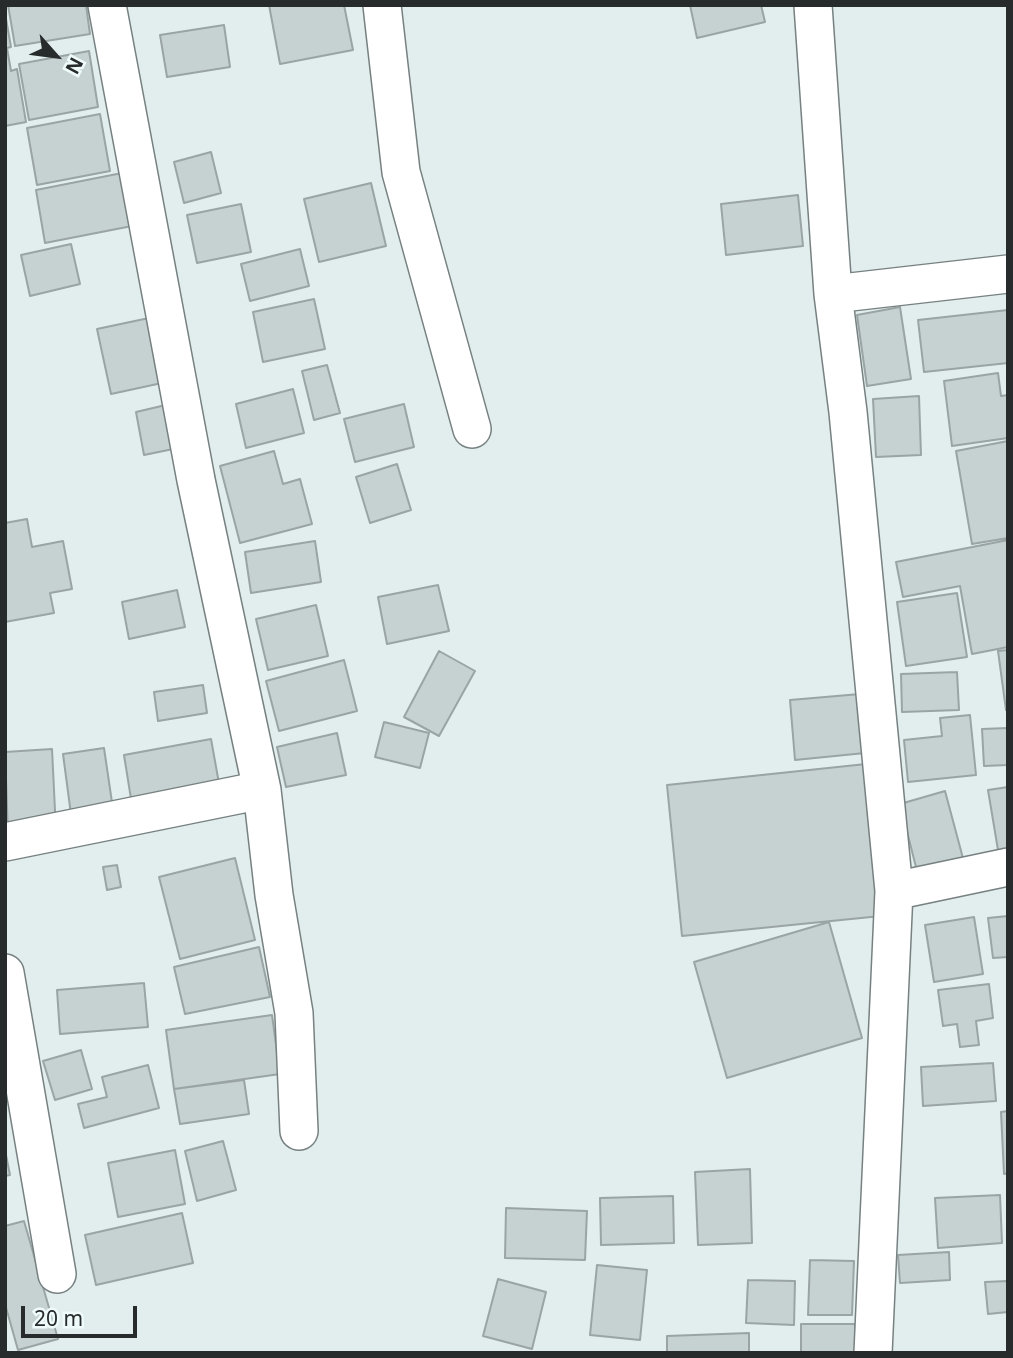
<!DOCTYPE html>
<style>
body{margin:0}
#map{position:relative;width:1013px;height:1358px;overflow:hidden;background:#e2eded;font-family:"Noto Sans",sans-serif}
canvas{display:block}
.frame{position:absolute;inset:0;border:7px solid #272b2b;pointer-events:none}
.north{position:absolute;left:21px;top:21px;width:70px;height:70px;-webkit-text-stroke:5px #effbfa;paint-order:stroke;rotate:118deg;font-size:19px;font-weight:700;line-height:28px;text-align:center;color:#272b2b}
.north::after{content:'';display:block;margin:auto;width:24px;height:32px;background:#272b2b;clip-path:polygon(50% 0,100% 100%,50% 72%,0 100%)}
.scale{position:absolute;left:21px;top:1306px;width:116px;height:32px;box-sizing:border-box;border:4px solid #272b2b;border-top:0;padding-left:9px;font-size:21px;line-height:24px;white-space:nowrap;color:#272b2b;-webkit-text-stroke:5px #effbfa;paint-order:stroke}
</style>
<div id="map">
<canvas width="1013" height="1358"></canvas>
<div class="frame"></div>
<div class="north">N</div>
<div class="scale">20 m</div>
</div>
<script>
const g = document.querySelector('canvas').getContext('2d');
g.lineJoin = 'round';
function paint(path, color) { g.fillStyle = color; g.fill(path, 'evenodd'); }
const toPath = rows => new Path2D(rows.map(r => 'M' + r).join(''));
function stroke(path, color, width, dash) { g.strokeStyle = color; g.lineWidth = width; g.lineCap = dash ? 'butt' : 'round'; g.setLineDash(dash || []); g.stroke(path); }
const building = toPath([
 [8,5,86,5,90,34,15,46,8,5],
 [269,5,344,5,353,50,280,64,269,5],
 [690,5,761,5,765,22,697,38,690,5],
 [5,13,11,47,7,48,11,71,17,69,26,122,5,126,5,13],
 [224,25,230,67,167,77,160,35,224,25],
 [89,51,98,107,29,120,19,64,89,51],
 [100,114,110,171,37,185,27,128,100,114],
 [211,152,221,193,184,203,174,162,211,152],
 [122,173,132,226,45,243,36,190,122,173],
 [371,183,386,246,319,262,304,199,371,183],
 [798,195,803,246,726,255,721,204,798,195],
 [241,204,251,252,197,263,187,215,241,204],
 [71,244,80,284,30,296,21,255,71,244],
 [300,249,309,286,250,301,241,264,300,249],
 [314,299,325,349,263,362,253,312,314,299],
 [900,307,911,379,867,386,857,315,900,307],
 [1008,310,1008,363,924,372,918,320,1008,310],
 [149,318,162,383,111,394,97,329,149,318],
 [327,365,340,413,314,420,302,371,327,365],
 [998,373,1001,396,1008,395,1008,438,952,446,944,381,998,373],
 [293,389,304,433,246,448,236,404,293,389],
 [919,396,921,455,876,457,873,399,919,396],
 [170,404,178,448,144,455,136,412,170,404],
 [404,404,414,447,355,462,344,419,404,404],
 [1008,441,1008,538,972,544,956,451,1008,441],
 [274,451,283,484,300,479,312,524,240,543,220,466,274,451],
 [397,464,411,510,370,523,356,477,397,464],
 [27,519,32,547,63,541,72,589,50,593,54,613,5,622,5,523,27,519],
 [1008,540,1008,647,972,654,960,586,903,597,896,562,1008,540],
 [315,541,321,582,251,593,245,552,315,541],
 [438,585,449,631,387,644,378,597,438,585],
 [177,590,185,627,129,639,122,602,177,590],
 [957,593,967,657,906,666,897,602,957,593],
 [316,605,328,656,268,670,256,619,316,605],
 [1008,650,1008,710,1006,710,998,651,1008,650],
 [439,651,475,671,439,736,404,717,439,651],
 [344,660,357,711,279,731,266,681,344,660],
 [957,672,959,710,902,712,901,674,957,672],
 [203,685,207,713,158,721,154,692,203,685],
 [860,694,865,753,795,760,790,700,860,694],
 [970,715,976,775,908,782,904,740,942,736,940,718,970,715],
 [384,722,429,733,420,768,375,757,384,722],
 [1008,728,1008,765,984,766,982,729,1008,728],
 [337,733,346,775,286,787,277,747,337,733],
 [211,739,220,789,132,805,124,755,211,739],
 [104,748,114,816,72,822,63,754,104,748],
 [52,749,56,831,8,834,5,752,52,749],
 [866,764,881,916,682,936,667,785,866,764],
 [1008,787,1008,854,999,856,988,790,1008,787],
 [945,791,964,862,918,875,900,804,945,791],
 [235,858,255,940,180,959,159,877,235,858],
 [117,865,121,887,107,890,103,867,117,865],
 [1008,916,1008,957,993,958,988,918,1008,916],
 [974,917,983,974,934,982,925,925,974,917],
 [829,922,862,1038,727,1078,694,962,829,922],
 [259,947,270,997,185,1014,174,967,259,947],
 [144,983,148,1027,60,1034,57,990,144,983],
 [989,984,993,1018,976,1021,979,1045,960,1047,957,1024,943,1026,938,990,989,984],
 [272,1015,280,1074,174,1089,166,1030,272,1015],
 [81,1050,92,1089,55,1100,43,1061,81,1050],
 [993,1063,996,1101,923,1106,921,1067,993,1063],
 [148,1065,159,1108,84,1128,78,1104,107,1097,102,1077,148,1065],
 [244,1080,249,1114,180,1124,174,1089,244,1080],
 [1008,1111,1008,1173,1004,1174,1001,1112,1008,1111],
 [223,1141,236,1190,197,1201,185,1151,223,1141],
 [5,1150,10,1175,5,1176,5,1150],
 [175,1150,185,1204,118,1217,108,1163,175,1150],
 [750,1169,752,1243,698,1245,695,1172,750,1169],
 [1000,1195,1002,1243,938,1248,935,1198,1000,1195],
 [673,1196,674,1243,601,1245,600,1198,673,1196],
 [506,1208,587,1211,585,1260,505,1258,506,1208],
 [182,1213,193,1263,96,1285,85,1235,182,1213],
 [24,1221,58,1339,18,1350,5,1304,5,1226,24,1221],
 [949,1252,950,1280,900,1283,898,1255,949,1252],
 [810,1260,854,1261,852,1315,808,1315,810,1260],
 [597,1265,647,1270,640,1340,590,1335,597,1265],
 [498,1279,546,1292,532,1349,483,1336,498,1279],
 [748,1280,795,1281,794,1325,746,1323,748,1280],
 [1008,1281,1008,1312,988,1314,985,1282,1008,1281],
 [801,1324,855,1324,855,1353,801,1353,801,1324],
 [749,1333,749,1353,667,1353,667,1336,749,1333]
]);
paint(building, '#c6d1d1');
stroke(building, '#9aa4a4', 2);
const minor = toPath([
 [107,5,196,480,262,790,274,895,294,1013,299,1131],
 [382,5,401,172,472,429],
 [813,5,833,294,848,412,894,891,873,1353],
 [833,294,1008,274],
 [5,842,262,790],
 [894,891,1008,867],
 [5,973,57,1274]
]);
stroke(minor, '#778181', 40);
stroke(minor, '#fff', 37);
</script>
